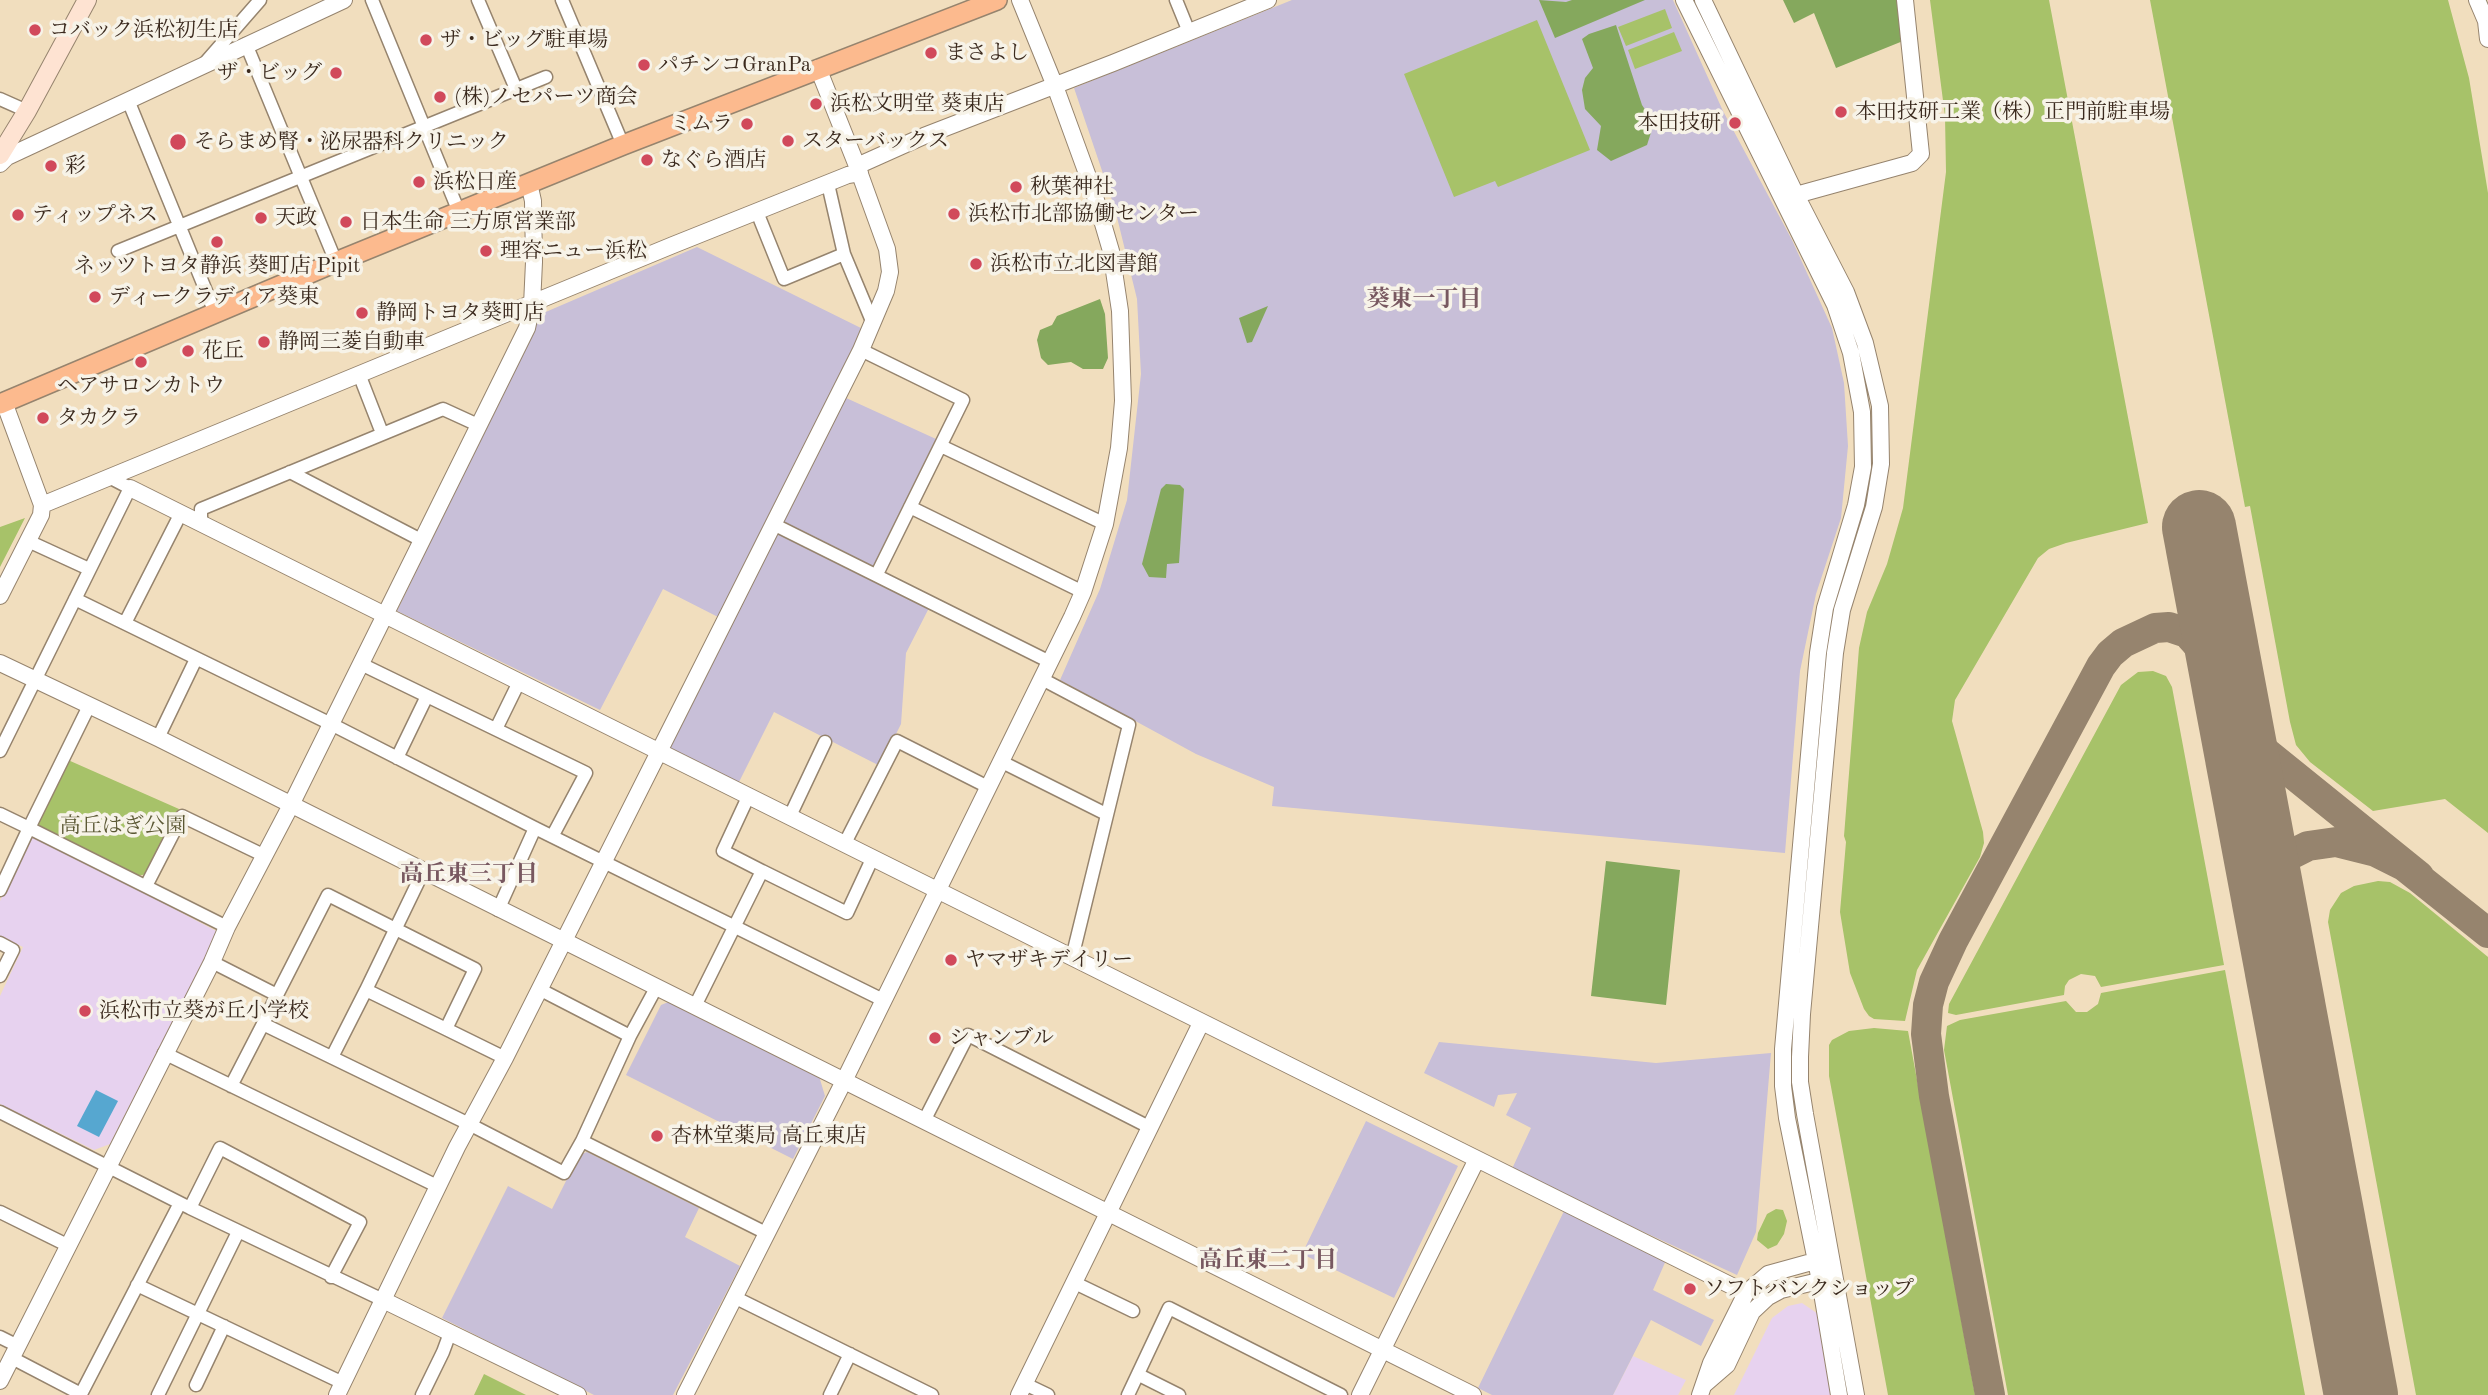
<!DOCTYPE html>
<meta charset="utf-8">
<style>
body{margin:0}
canvas{display:block;background:#f1debe}
</style>
<canvas width="2488" height="1395"></canvas>
<script>
const g = document.querySelector('canvas').getContext('2d');
g.lineJoin = 'round';
function paint(path, color) { g.fillStyle = color; g.fill(path, 'evenodd'); }
const toPath = rows => new Path2D(rows.map(r => 'M' + r).join(''));
function stroke(path, color, width, dash) { g.strokeStyle = color; g.lineWidth = width; g.lineCap = dash ? 'butt' : 'round'; g.setLineDash(dash || []); g.stroke(path); }
function label(font, color, halo, rows, align = 'center') {
  g.font = font + ' "Old Standard TT","Noto Serif JP",serif'; g.lineWidth = 7; g.setLineDash([]); g.textBaseline = 'middle'; g.strokeStyle = halo; g.fillStyle = color; for (const [text, x, y, turn = 0] of rows) {
    g.save(); g.translate(x, y); g.rotate((+turn || 0) * Math.PI / 180); g.textAlign = isNaN(turn) ? turn : align; if (halo) g.strokeText(text, 0, 0); g.fillText(text, 0, 0); g.restore();
  }
}
paint(toPath([
 [31,833,218,932,110,1144,94,1150,0,1104,0,996,23,947,0,936,0,901],
 [1802,1303,1821,1316,1831,1395,1734,1395,1772,1318,1788,1306],
 [1633,1356,1686,1380,1678,1395,1613,1395]
]), '#e7d2ef');
paint(toPath([
 [1292,0,1673,0,1723,111,1792,240,1832,328,1844,383,1848,446,1841,518,1816,594,1800,671,1785,853,1272,806,1274,787,1196,754,1060,680,1100,589,1127,500,1141,374,1137,299,1115,209,1074,88],
 [697,247,867,331,720,618,663,589,600,710,397,611,541,314],
 [844,397,936,439,873,569,781,522],
 [775,532,930,606,906,653,901,724,880,766,774,712,737,786,667,749],
 [671,1001,819,1076,825,1096,793,1159,626,1075,661,1005],
 [1439,1042,1656,1063,1771,1053,1756,1232,1737,1275,1511,1171,1531,1128,1506,1115,1517,1093,1498,1095,1494,1107,1424,1073],
 [1366,1121,1458,1166,1394,1298,1302,1254],
 [587,1152,699,1208,685,1237,740,1266,673,1395,594,1395,442,1318,508,1186,552,1209,579,1155],
 [1565,1209,1667,1258,1653,1290,1714,1320,1701,1346,1651,1320,1613,1395,1492,1395,1478,1388]
]), '#c8bfd8');
paint(toPath([
 [1930,0,2049,0,2148,523,2066,543,2049,549,2038,558,1955,700,1952,721,1983,832,1984,843,1980,857,1917,970,1905,1021,1874,1019,1869,1016,1864,1009,1850,973,1840,912,1846,842,1844,836,1859,648,1867,612,1887,564,1903,508,1946,172,1945,116],
 [2150,0,2448,0,2469,78,2488,193,2488,833,2445,799,2373,811,2310,762,2296,745,2290,722,2250,506,2245,507],
 [1665,9,1672,28,1626,46,1618,27],
 [1537,20,1590,150,1498,187,1495,181,1454,197,1404,74],
 [1674,32,1682,51,1635,69,1628,50],
 [25,518,0,567,0,527],
 [2153,671,2166,676,2172,687,2224,965,2101,987,2095,976,2081,974,2069,980,2065,986,2064,995,1956,1015,1948,1013,1949,1004,2121,685,2138,672],
 [68,760,179,809,147,874,137,876,39,827,38,820],
 [2378,881,2390,882,2410,893,2488,957,2488,1395,2416,1395,2328,922,2330,910,2341,893,2354,886],
 [2225,970,2305,1395,2008,1395,1944,1050,1947,1026,1960,1020,2066,1001,2076,1012,2087,1012,2098,1004,2101,993],
 [1874,1028,1908,1031,1975,1395,1888,1395,1829,1076,1829,1045,1832,1040,1849,1031],
 [1776,1209,1783,1210,1787,1221,1784,1234,1777,1245,1768,1249,1757,1240,1758,1233,1767,1214],
 [484,1374,526,1395,474,1395]
]), '#a7c269');
paint(toPath([
 [1539,0,1566,2,1572,0,1645,0,1555,38],
 [1783,0,1898,0,1903,41,1836,68,1814,13,1794,23],
 [1616,25,1642,105,1654,123,1647,145,1611,161,1597,150,1601,126,1585,109,1582,90,1585,78,1593,68,1582,39,1589,34],
 [1100,299,1105,314,1108,358,1103,369,1083,369,1071,362,1048,365,1041,358,1037,340,1040,330,1052,325,1057,316],
 [1268,306,1252,342,1247,343,1239,318],
 [1166,484,1180,485,1184,489,1179,563,1167,564,1166,578,1149,577,1142,564,1161,489],
 [1606,861,1680,870,1666,1005,1591,996]
]), '#85a85d');
paint(toPath([
 [96,1090,118,1101,99,1137,77,1126]
]), '#56a7d0');
stroke(toPath([
 [2271,912,2270,893,2277,871,2290,855,2308,846,2336,842,2376,852,2404,866,2488,933],
 [1990,1395,1934,1096,1926,1034,1928,1005,1934,982,1953,941,2101,666,2110,654,2123,643,2155,628,2169,627,2187,633,2213,662,2234,710,2258,746,2419,876]
]), '#96846e', 30);
stroke(toPath([
 [2199,527,2361,1395]
]), '#96846e', 74);
const minor = toPath([
 [372,0,459,212],
 [478,0,516,89],
 [562,0,623,145],
 [1176,0,1189,32],
 [246,44,336,262],
 [205,63,260,0],
 [0,99,27,111],
 [128,100,215,313],
 [828,184,844,254],
 [757,212,784,279,844,254,872,321],
 [118,251,546,77],
 [861,350,963,400,877,574],
 [359,374,382,433],
 [941,446,1105,524],
 [290,472,421,540],
 [910,507,1083,592],
 [201,523,201,509,206,507,443,409,478,425],
 [773,524,1050,662],
 [28,541,89,569],
 [75,599,331,724,535,828,883,1000],
 [125,623,181,513],
 [361,664,427,696,397,758],
 [1042,679,1129,725,1072,958],
 [427,696,586,773,553,835],
 [496,729,519,682],
 [158,738,196,659],
 [0,751,130,488,109,477],
 [1000,761,1106,814],
 [0,814,29,828,89,706],
 [790,816,825,742],
 [845,843,897,741,988,787],
 [762,871,847,913,873,857],
 [146,886,182,816,263,855],
 [0,890,29,828,227,927],
 [498,910,535,828],
 [0,943,13,950,0,976],
 [212,962,277,995,263,1024],
 [539,989,630,1036],
 [366,990,423,872],
 [277,995,328,895,475,969,446,1029,366,990,332,1057],
 [695,1006,762,871,723,851,749,795],
 [446,1029,505,1058],
 [164,1053,439,1187],
 [231,1086,263,1024,469,1124,564,1173,582,1141,766,1233],
 [0,1112,190,1208,383,1300],
 [924,1121,968,1035,1151,1128],
 [582,1141,630,1036,656,988],
 [190,1208,220,1148,360,1222,331,1277],
 [0,1212,69,1246],
 [1075,1283,1133,1311],
 [137,1285,343,1383],
 [734,1297,932,1395],
 [0,1337,18,1346],
 [12,1358,81,1394,180,1203],
 [1139,1375,1179,1395],
 [1025,1384,1048,1395],
 [196,1385,224,1326],
 [158,1395,238,1232],
 [422,1395,443,1352,450,1333],
 [830,1395,850,1354],
 [1128,1395,1169,1308,1341,1395]
]);
const tertiary = toPath([
 [1684,0,1835,305,1851,353,1862,412,1863,467,1856,505,1825,608,1818,653,1783,1049,1783,1086,1787,1118,1820,1281,1839,1395],
 [1703,0,1796,195,1846,292,1865,343,1880,406,1881,464,1874,507,1842,610,1835,653,1802,1014,1800,1057,1800,1082,1805,1114,1856,1395],
 [2477,0,2486,21,2488,39],
 [0,164,7,157,344,0],
 [857,166,924,136,1113,63,1268,0],
 [1788,202,1796,195,1912,163,1921,154,1905,0],
 [4,402,42,505],
 [130,488,1746,1293],
 [0,596,41,515,42,505,673,245,848,175,860,173],
 [0,663,158,738,1473,1395],
 [383,1300,578,1395],
 [0,1381,212,962,227,927,291,805,527,328,532,305,534,262,533,201,529,183],
 [1705,1384,1727,1365,1752,1312,1768,1297,1781,1290,1827,1279],
 [337,1395,457,1147,505,1058,861,350,886,291,890,272,887,249,857,166,818,68],
 [685,1395,844,1081,1072,617,1083,592,1105,524,1119,448,1123,401,1120,311,1111,251,1094,193,1055,86,1020,0],
 [1019,1395,1201,1023],
 [1360,1395,1477,1159],
 [1700,1395,1711,1363,1746,1293,1768,1274,1826,1258]
]);
const secondary = toPath([
 [0,155,27,111,87,0]
]);
const trunk = toPath([
 [0,404,336,262,623,145,997,0]
]);
stroke(minor, '#96846e', 15);
stroke(tertiary, '#96846e', 18);
stroke(secondary, '#96846e', 20);
stroke(trunk, '#96846e', 22);
stroke(minor, '#fff', 12);
stroke(tertiary, '#fff', 16);
stroke(secondary, '#fee3d2', 18);
stroke(trunk, '#fcba8e', 19);
for (const [x, y, r, color] of [
 [35,30,7,"#d1495b"],
 [426,40,7,"#d1495b"],
 [931,53,7,"#d1495b"],
 [644,65,7,"#d1495b"],
 [336,73,7,"#d1495b"],
 [440,97,7,"#d1495b"],
 [816,104,7,"#d1495b"],
 [1841,112,7,"#d1495b"],
 [1735,123,7,"#d1495b"],
 [747,124,7,"#d1495b"],
 [788,141,7,"#d1495b"],
 [178,142,9,"#d1495b"],
 [647,160,7,"#d1495b"],
 [51,166,7,"#d1495b"],
 [419,182,7,"#d1495b"],
 [1016,187,7,"#d1495b"],
 [954,214,7,"#d1495b"],
 [18,215,7,"#d1495b"],
 [261,218,7,"#d1495b"],
 [346,222,7,"#d1495b"],
 [217,242,7,"#d1495b"],
 [486,251,7,"#d1495b"],
 [976,264,7,"#d1495b"],
 [95,297,7,"#d1495b"],
 [362,313,7,"#d1495b"],
 [264,342,7,"#d1495b"],
 [188,351,7,"#d1495b"],
 [141,362,7,"#d1495b"],
 [43,418,7,"#d1495b"],
 [951,960,7,"#d1495b"],
 [85,1011,7,"#d1495b"],
 [935,1038,7,"#d1495b"],
 [657,1136,7,"#d1495b"],
 [1690,1289,7,"#d1495b"]
]) { const dot = new Path2D(); dot.arc(x, y, r, 0, 2 * Math.PI); g.fillStyle = color; g.fill(dot); stroke(dot, '#f7f3e8', 2.5); }
label('21px', '#3b2a1e', '#f7f3e8', [
 ["コバック浜松初生店",49,30],
 ["ザ・ビッグ駐車場",440,40],
 ["まさよし",945,53],
 ["パチンコGranPa",658,65],
 ["ザ・ビッグ",322,73,"right"],
 ["(株)ノセパーツ商会",454,97],
 ["浜松文明堂 葵東店",830,104],
 ["本田技研工業（株）正門前駐車場",1855,112],
 ["本田技研",1721,123,"right"],
 ["ミムラ",733,124,"right"],
 ["スターバックス",802,141],
 ["そらまめ腎・泌尿器科クリニック",194,142],
 ["なぐら酒店",661,160],
 ["彩",65,166],
 ["浜松日産",433,182],
 ["秋葉神社",1030,187],
 ["浜松市北部協働センター",968,214],
 ["ティップネス",32,215],
 ["天政",275,218],
 ["日本生命 三方原営業部",360,222],
 ["理容ニュー浜松",500,251],
 ["浜松市立北図書館",990,264],
 ["ネッツトヨタ静浜 葵町店 Pipit",217,266,"center"],
 ["ディークラディア葵東",109,297],
 ["静岡トヨタ葵町店",376,313],
 ["静岡三菱自動車",278,342],
 ["花丘",202,351],
 ["ヘアサロンカトウ",141,386,"center"],
 ["タカクラ",57,418],
 ["ヤマザキデイリー",965,960],
 ["浜松市立葵が丘小学校",99,1011],
 ["シャンブル",949,1038],
 ["杏林堂薬局 高丘東店",671,1136],
 ["ソフトバンクショップ",1704,1289]
], 'left');
label('21px', '#5b5834', '#f7f3e8', [
 ["高丘はぎ公園",123,826]
]);
label('bold 23px', '#785860', '#f7f3e8', [
 ["葵東一丁目",1424,300],
 ["高丘東三丁目",469,875],
 ["高丘東二丁目",1268,1261]
]);
</script>
